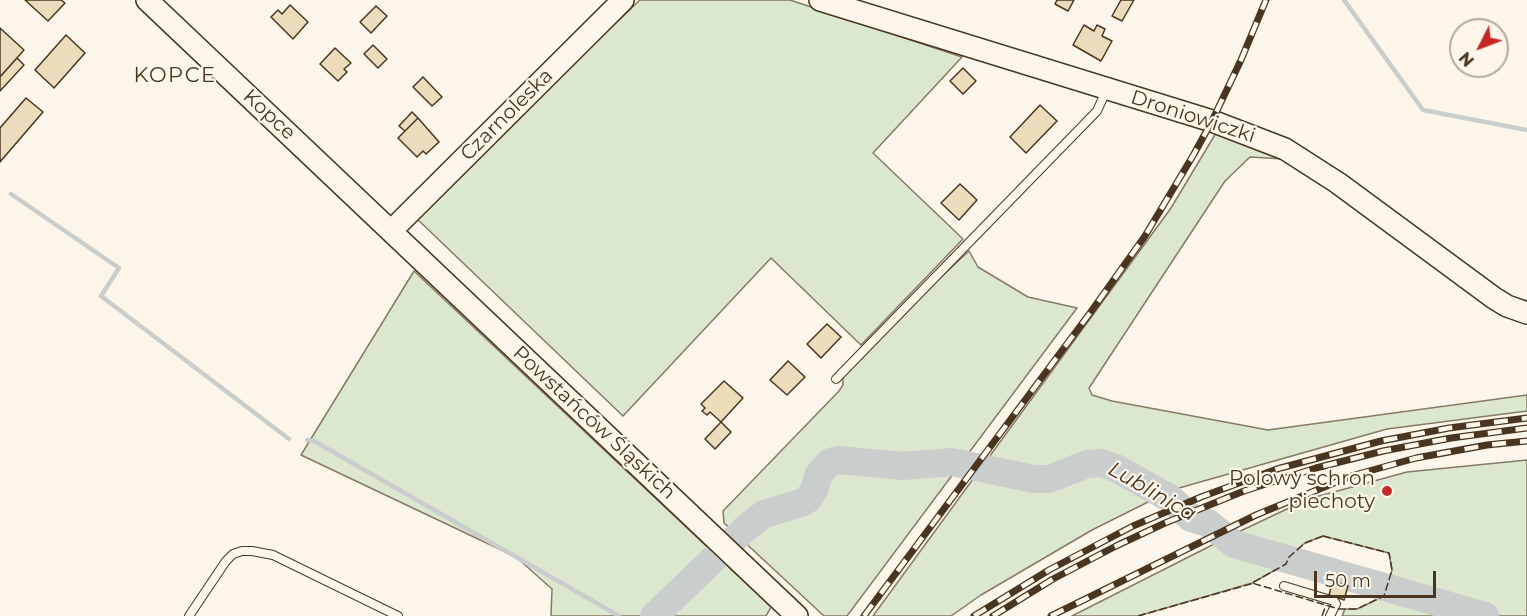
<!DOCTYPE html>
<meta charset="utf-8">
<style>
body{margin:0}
#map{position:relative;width:1527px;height:616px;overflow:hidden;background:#fbf6e9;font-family:Montserrat,sans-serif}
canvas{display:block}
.north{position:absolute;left:1449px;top:18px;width:60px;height:60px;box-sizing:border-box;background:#fbf6e9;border:2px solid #b4a999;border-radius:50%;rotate:228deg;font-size:16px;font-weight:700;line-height:24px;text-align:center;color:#4a3520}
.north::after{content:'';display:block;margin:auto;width:21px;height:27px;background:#c62828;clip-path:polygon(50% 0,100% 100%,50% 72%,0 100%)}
.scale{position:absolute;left:1314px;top:571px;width:122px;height:27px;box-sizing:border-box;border:3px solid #4a3520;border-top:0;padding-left:8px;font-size:18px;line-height:21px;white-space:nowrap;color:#4a3520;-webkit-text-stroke:4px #fbf6e9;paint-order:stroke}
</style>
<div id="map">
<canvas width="1527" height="616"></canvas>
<div class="north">N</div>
<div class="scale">50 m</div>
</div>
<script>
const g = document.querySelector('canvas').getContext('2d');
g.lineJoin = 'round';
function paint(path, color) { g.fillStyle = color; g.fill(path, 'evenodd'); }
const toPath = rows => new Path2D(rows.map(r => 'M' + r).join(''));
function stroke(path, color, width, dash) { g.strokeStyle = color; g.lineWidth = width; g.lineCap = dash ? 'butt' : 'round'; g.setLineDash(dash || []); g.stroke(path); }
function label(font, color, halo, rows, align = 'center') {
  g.font = font + ' Montserrat,sans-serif'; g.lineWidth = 4.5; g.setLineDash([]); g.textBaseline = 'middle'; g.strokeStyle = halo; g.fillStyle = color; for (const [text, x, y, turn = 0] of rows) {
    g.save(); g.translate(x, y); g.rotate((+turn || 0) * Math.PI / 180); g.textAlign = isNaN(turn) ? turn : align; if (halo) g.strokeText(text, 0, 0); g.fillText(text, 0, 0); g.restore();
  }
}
const green = toPath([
 [640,0,790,0,962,57,873,153,963,239,861,345,771,258,623,416,414,216,640,0],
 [1216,133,1284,159,1250,157,1225,181,1089,388,1092,395,1112,401,1268,430,1527,395,1527,411,1387,429,1172,490,1092,530,981,595,951,616,873,616,1171,208,1216,133],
 [969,251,978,267,1028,297,1077,308,847,616,824,616,724,523,723,511,839,391,843,385,843,377,940,278,969,251],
 [414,271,771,607,766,616,551,616,552,589,516,557,301,455,414,271],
 [1527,460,1527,616,1342,616,1345,609,1357,609,1384,596,1392,570,1389,553,1323,536,1305,543,1289,557,1286,564,1252,583,1138,616,1072,616,1232,535,1308,499,1407,472,1527,460]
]);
paint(green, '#dce7d0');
stroke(green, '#887966', 1.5);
stroke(toPath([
 [1344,0,1423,110,1527,130],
 [11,194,119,268,101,296,289,439],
 [307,440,314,441,619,616]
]), '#c9cecd', 4.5);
stroke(toPath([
 [654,616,746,528,764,514,801,503,808,499,814,490,819,474,830,462,839,460,903,466,952,462,1034,479,1049,479,1087,464,1101,463,1116,468,1171,499,1191,518,1208,523,1234,544,1485,616]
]), '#c9cecd', 28);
const building = toPath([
 [25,0,61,0,65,3,48,21,25,0],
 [1057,0,1074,0,1068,11,1055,4,1057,0],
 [1121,0,1134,0,1122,21,1112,16,1121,0],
 [290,5,308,22,293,39,271,17,278,10,282,14,290,5],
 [376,6,387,16,371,33,360,22,376,6],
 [1084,25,1094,31,1097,25,1105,29,1102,36,1112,41,1101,61,1073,45,1084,25],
 [0,28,24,50,0,77,0,28],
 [66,35,85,53,54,88,35,70,66,35],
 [373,45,387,59,378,68,364,54,373,45],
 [335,48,351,63,344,69,347,72,338,81,320,64,335,48],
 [17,58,24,65,0,91,0,77,17,58],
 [963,68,976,81,963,94,950,81,963,68],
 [423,77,442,97,432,106,413,87,423,77],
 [26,98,43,112,0,162,0,128,26,98],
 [1040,105,1057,121,1026,153,1010,137,1040,105],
 [412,112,418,118,405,131,399,126,412,112],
 [418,118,439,142,426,154,423,151,417,157,398,138,418,118],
 [960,184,977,200,959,220,941,203,960,184],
 [827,324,841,337,821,358,807,344,827,324],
 [788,361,805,377,787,395,770,380,788,361],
 [724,381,743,398,721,422,710,412,707,415,702,411,705,408,701,404,724,381],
 [721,422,731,432,715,449,705,439,721,422],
 [1333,581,1348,586,1344,600,1329,595,1333,581]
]);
paint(building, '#ecdcbc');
stroke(building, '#4a3520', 1.5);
const lane = toPath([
 [836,379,1097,111,1106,91],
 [1284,586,1334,601,1336,604,1330,616],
 [189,616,226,561,233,554,242,551,252,551,273,555,398,616]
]);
const secondary = toPath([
 [147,0,797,616],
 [820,0,1212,121,1285,149,1338,183,1494,298,1507,306,1527,313],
 [391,231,623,0]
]);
stroke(lane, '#4a3520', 10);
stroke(secondary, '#4a3520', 24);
stroke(lane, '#fbf6e9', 8);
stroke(secondary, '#fbf6e9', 21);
const rail = toPath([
 [864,616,1090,313,1145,236,1194,154,1212,121,1241,60,1266,0],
 [974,616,1049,570,1133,526,1201,497,1277,469,1381,441,1449,428,1527,418],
 [993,616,1053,579,1116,546,1165,523,1244,491,1316,468,1383,451,1451,438,1527,428],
 [1051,616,1256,515,1351,476,1416,458,1487,445,1527,441]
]);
stroke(rail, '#4a3520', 7);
stroke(rail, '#fbf6e9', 4.5, [14]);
stroke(toPath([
 [1323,536,1389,553,1392,570,1384,596,1357,609,1339,609,1252,583,1286,564,1289,557,1305,543,1323,536],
 [1138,616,1254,583],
 [1322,616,1326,605]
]), '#4a3520', 1.5, [8, 3]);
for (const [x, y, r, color] of [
 [1387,491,6,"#c62828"]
]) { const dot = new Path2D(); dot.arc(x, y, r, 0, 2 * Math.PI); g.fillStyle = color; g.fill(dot); stroke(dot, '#fbf6e9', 2); }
label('20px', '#4a3520', '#fbf6e9', [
 ["Kopce",269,115,43],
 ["Czarnoleska",507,115,-45],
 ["Droniowiczki",1193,117,18],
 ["Powstańców Śląskich",594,423,43]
]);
label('20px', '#4a3520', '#fbf6e9', [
 ["Polowy schron",1375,479],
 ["piechoty",1375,502]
], 'right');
g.letterSpacing = '1.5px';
label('21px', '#4a3520', '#fbf6e9', [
 ["KOPCE",175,76]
]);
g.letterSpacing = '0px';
label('italic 21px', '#4a3520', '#fbf6e9', [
 ["Lublinica",1152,492,30]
]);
</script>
